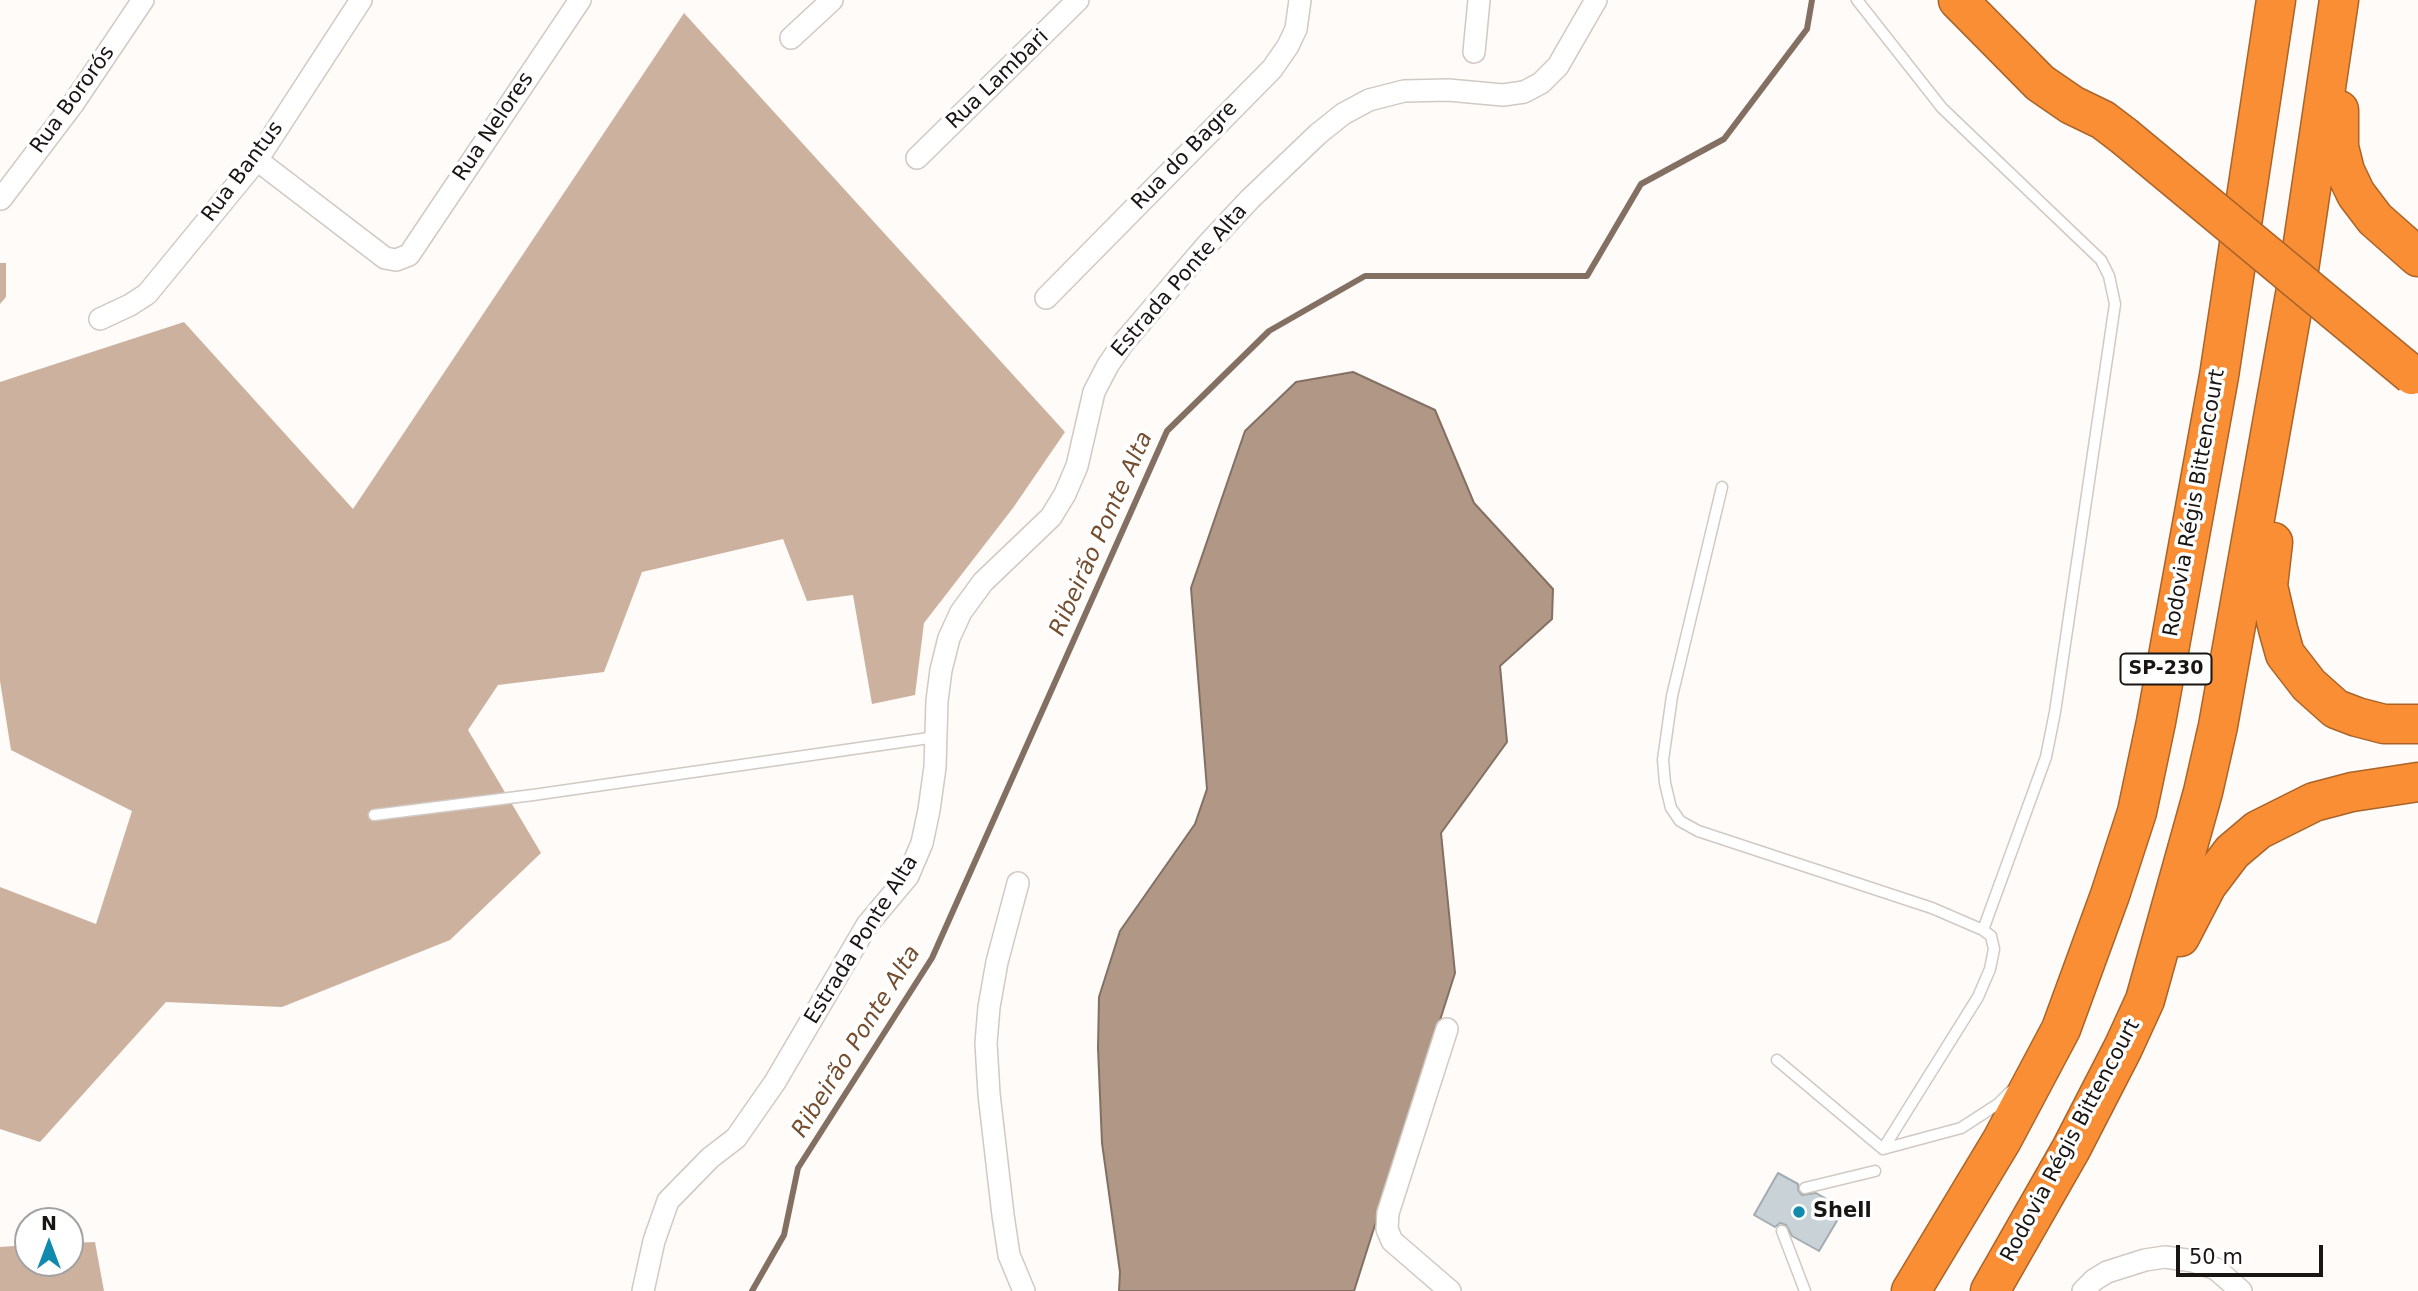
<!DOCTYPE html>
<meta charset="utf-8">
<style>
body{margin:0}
#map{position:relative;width:2418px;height:1291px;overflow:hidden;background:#fefbf8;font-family:"DejaVu Sans",sans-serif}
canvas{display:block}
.north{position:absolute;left:14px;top:1207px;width:70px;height:70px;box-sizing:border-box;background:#fff;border:2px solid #a3a1a1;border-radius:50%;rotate:0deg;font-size:19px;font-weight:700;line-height:28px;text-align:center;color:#181513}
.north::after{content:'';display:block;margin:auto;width:24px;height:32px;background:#108bad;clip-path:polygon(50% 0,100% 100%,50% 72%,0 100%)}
.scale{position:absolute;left:2176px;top:1245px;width:147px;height:32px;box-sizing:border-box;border:4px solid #181513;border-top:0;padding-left:9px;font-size:21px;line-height:24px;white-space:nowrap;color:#181513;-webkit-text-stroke:5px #fff;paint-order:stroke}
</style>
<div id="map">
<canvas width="2418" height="1291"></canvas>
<div class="north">N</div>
<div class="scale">50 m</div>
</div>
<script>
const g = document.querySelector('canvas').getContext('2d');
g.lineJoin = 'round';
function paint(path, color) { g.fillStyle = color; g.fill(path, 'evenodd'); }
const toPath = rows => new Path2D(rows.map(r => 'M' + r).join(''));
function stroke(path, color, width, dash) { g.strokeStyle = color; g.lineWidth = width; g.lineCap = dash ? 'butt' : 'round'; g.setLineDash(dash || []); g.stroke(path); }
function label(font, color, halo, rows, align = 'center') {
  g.font = font + ' "DejaVu Sans",sans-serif'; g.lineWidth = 7; g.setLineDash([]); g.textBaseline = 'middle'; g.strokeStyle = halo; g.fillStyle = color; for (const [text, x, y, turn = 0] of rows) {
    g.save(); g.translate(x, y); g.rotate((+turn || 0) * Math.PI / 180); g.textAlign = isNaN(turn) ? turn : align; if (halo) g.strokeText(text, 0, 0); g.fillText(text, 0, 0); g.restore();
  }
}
paint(toPath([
 [684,13,1065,432,1013,508,924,623,915,695,872,704,853,595,807,601,783,539,642,572,604,672,498,685,468,730,541,853,450,940,282,1007,166,1002,40,1142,0,1129,0,887,96,924,132,811,11,750,0,681,0,382,184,322,353,509],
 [0,263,6,263,6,297,0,304],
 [95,1242,104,1291,0,1291,0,1247,28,1245,28,1263,70,1263,70,1243]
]), '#ccb19f');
const water = toPath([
 [1353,372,1435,410,1474,503,1553,589,1552,619,1500,666,1507,742,1441,833,1455,973,1354,1291,1119,1291,1120,1272,1102,1143,1098,1048,1099,997,1120,931,1195,824,1207,789,1191,588,1245,431,1296,382,1353,372]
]);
paint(water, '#b19785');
stroke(water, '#837063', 2);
stroke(toPath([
 [752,1291,784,1235,798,1168,932,958,1167,431,1269,331,1365,276,1587,276,1641,184,1724,139,1807,29,1812,0]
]), '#837063', 6);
const building = toPath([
 [1778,1173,1798,1184,1798,1190,1802,1195,1816,1193,1844,1209,1819,1251,1792,1236,1786,1225,1780,1223,1775,1227,1754,1215,1778,1173]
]);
paint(building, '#c9d3d7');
stroke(building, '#a3acb0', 2);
const lane = toPath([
 [1857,0,1942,108,2101,260,2109,276,2115,304,2055,712,2046,757,1983,930],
 [1722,487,1672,696,1663,760,1665,783,1671,808,1680,821,1698,831,1932,908,1983,930,1991,936,1994,949,1990,969,1978,997,1883,1149],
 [374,815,533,795,936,737],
 [1777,1060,1883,1149],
 [1883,1149,1961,1128,1998,1104,2011,1091],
 [1805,1188,1875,1171],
 [1782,1231,1805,1291]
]);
const street = toPath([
 [791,38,832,0],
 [1474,52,1479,0],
 [917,158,1078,0],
 [257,160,385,258,396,260,409,255,580,0],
 [1,199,73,104,143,0],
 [1046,298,1272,69,1288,46,1296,29,1300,0],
 [100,319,130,305,147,294,257,160,361,0],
 [1018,883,997,962,989,1007,986,1043,989,1094,1003,1215,1009,1255,1024,1291],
 [1447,1029,1388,1213,1387,1229,1392,1241,1450,1291],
 [643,1291,654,1241,668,1201,710,1158,736,1138,775,1082,867,925,908,876,922,843,929,810,935,767,937,701,941,670,949,638,961,612,983,582,1051,517,1065,494,1077,466,1094,392,1108,365,1124,342,1206,246,1250,199,1318,134,1343,114,1369,100,1404,91,1448,90,1503,95,1524,92,1541,83,1558,66,1596,0],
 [2083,1291,2094,1280,2107,1272,2145,1260,2165,1257,2193,1261,2216,1269,2241,1291]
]);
const highway = toPath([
 [1958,0,2040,83,2072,105,2103,120,2124,136],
 [2339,110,2339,147,2345,171,2356,194,2375,219,2418,257],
 [2273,542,2268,586,2278,629,2285,654,2309,685,2336,709,2357,717,2384,724,2418,724],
 [2180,937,2207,885,2232,852,2258,830,2314,802,2352,792,2418,782],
 [1911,1291,2002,1140,2061,1029,2110,895,2137,812,2156,722,2219,376,2276,0],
 [1990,1291,2071,1149,2123,1048,2145,1000,2203,792,2218,726,2297,283,2339,0]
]);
stroke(lane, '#d1c9c3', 13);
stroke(street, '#d1c9c3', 24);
stroke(highway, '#aa6429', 41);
stroke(lane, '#fff', 10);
stroke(street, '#fff', 21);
stroke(highway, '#f98e35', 38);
const highwayBridge = toPath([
 [2124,136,2412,375]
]);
stroke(highwayBridge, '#aa6429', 41, []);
stroke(highwayBridge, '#f98e35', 38);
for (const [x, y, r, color] of [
 [1799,1212,7,"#108bad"]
]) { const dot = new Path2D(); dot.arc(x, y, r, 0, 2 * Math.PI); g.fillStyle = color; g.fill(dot); stroke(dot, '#fff', 2.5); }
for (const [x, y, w] of [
 [2166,669,91]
]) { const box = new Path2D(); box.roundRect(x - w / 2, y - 15.5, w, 31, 5); g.fillStyle = '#fff'; g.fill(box); stroke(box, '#181513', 2); }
label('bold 19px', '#181513', null, [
 ["SP-230",2166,669]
]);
label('21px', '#181513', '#fff', [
 ["Rua Lambari",998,80,-44],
 ["Rua Bororós",73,100,-54],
 ["Rua Nelores",494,127,-56],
 ["Rua do Bagre",1185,156,-46],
 ["Rua Bantus",243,172,-53],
 ["Estrada Ponte Alta",1180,281,-49],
 ["Rodovia Régis Bittencourt",2195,503,-80],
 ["Estrada Ponte Alta",862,940,-58],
 ["Rodovia Régis Bittencourt",2071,1141,-62]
]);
label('bold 21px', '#181513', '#fff', [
 ["Shell",1813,1212]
], 'left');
label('italic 23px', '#754d2f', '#fff', [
 ["Ribeirão Ponte Alta",1102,534,-66],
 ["Ribeirão Ponte Alta",857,1042,-58]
]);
</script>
